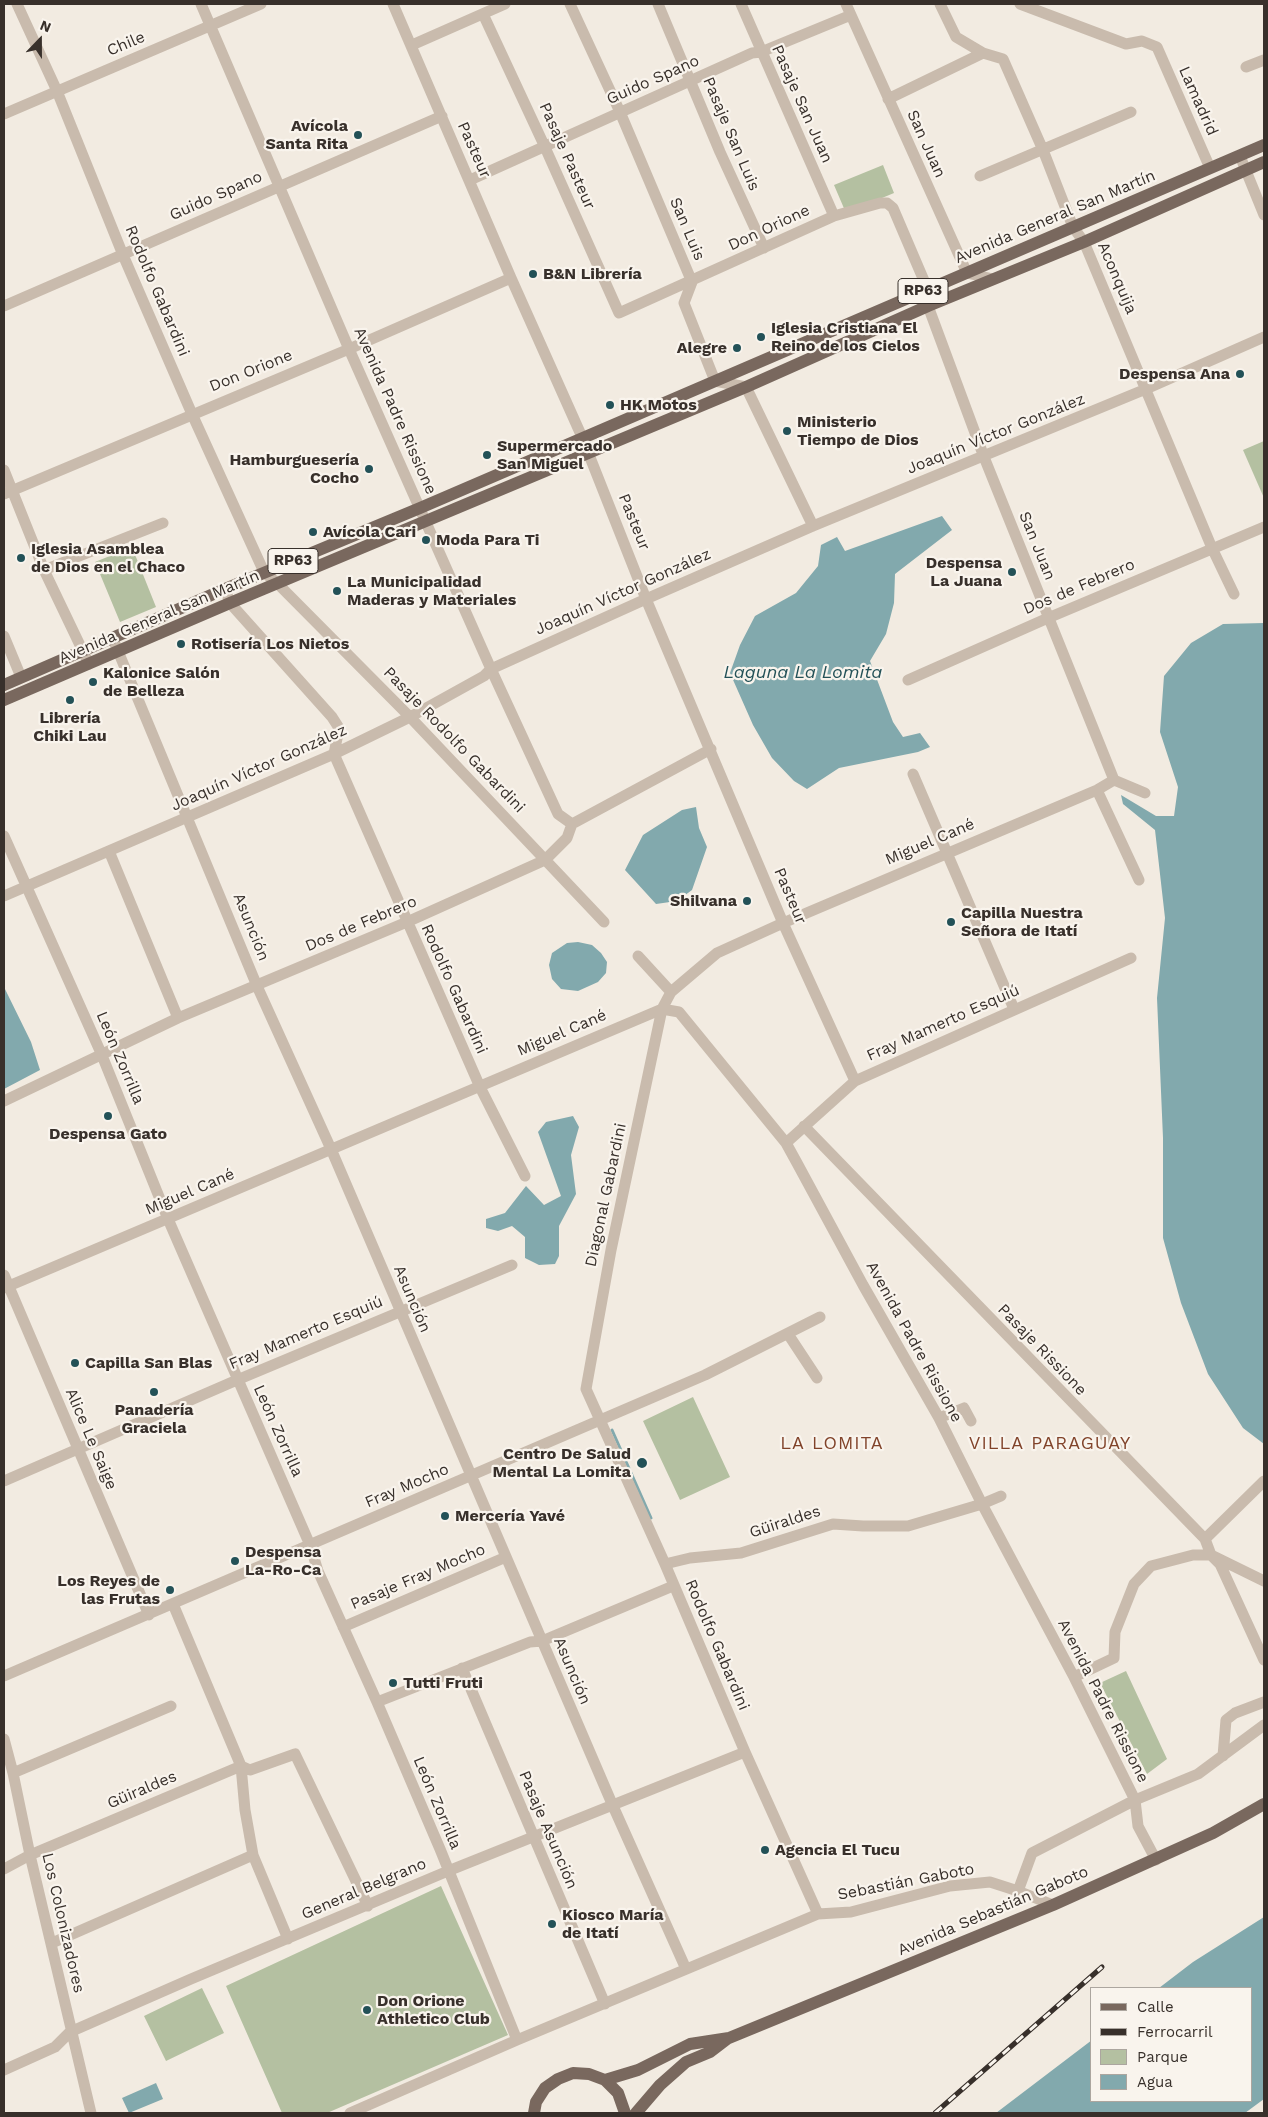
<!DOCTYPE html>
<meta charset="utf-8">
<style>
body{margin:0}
#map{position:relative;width:1268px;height:2117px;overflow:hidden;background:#f2ebe1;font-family:"Work Sans",sans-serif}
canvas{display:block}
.frame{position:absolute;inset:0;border:5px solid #38302b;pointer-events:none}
.legend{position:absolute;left:1090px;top:1987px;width:162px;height:115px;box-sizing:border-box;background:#f9f4ed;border:1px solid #aca69f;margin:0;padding:6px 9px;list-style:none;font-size:15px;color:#38302b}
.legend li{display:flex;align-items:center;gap:10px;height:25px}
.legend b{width:25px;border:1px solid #aca69f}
.north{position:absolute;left:15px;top:15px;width:50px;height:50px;-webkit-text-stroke:4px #f9f4ed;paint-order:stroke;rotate:22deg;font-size:14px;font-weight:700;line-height:20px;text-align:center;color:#38302b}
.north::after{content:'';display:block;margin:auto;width:18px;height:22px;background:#38302b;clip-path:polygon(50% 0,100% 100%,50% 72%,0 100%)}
</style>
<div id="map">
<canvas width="1268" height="2117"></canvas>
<div class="frame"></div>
<ul class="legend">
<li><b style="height:6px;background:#79685e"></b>Calle</li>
<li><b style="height:6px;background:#38302b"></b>Ferrocarril</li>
<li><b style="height:14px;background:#b4c0a1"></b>Parque</li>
<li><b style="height:14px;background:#82a9ad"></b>Agua</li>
</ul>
<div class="north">N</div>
</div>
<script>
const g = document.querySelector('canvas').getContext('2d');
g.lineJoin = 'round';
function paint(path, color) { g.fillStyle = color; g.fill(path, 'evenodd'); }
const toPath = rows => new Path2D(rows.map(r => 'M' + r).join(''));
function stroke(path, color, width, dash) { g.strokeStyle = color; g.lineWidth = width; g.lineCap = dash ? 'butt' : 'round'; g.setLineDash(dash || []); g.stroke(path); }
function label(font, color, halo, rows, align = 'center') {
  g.font = font + ' "Work Sans",sans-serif'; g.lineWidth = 4.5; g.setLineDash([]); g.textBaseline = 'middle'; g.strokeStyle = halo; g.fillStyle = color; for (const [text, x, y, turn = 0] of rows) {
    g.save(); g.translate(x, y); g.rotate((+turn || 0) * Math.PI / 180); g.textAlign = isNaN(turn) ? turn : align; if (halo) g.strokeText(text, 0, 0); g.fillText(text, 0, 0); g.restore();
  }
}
paint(toPath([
 [883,165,894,193,846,213,834,185],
 [1264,441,1264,498,1243,450],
 [132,547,156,607,120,622,95,562],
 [693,1397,730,1477,680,1500,643,1421],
 [1126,1671,1167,1759,1147,1774,1100,1683],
 [441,1886,508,2035,327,2113,282,2113,226,1986],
 [202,1988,224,2033,166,2061,144,2016]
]), '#b4c0a1');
paint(toPath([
 [942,516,952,530,895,574,894,603,886,634,870,661,893,722,903,737,920,733,930,747,918,752,839,768,807,789,794,781,772,758,753,725,730,673,740,645,755,616,796,593,818,566,821,545,837,537,845,551],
 [1264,623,1264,1444,1243,1428,1208,1374,1181,1303,1163,1238,1163,1138,1157,998,1165,918,1155,830,1123,804,1121,795,1156,816,1174,816,1178,787,1160,732,1164,676,1191,643,1223,624],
 [696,807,699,828,707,847,692,890,677,901,656,904,625,870,643,835,682,810],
 [578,942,592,945,601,953,607,962,606,973,598,982,578,991,561,989,552,979,549,965,552,953,567,943],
 [4,987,31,1042,40,1070,4,1089],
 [573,1116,579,1127,571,1155,576,1194,559,1226,559,1256,555,1264,539,1265,525,1258,525,1237,512,1226,498,1231,486,1228,486,1219,505,1213,526,1186,544,1205,561,1196,538,1132,546,1122],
 [1264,1917,1264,2099,1245,2113,996,2113,1092,2040,1092,2101,1252,2101,1252,1988,1159,1988,1193,1962],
 [156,2083,163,2099,129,2113,122,2098]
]), '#82a9ad');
stroke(toPath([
 [612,1430,651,1518]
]), '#82a9ad', 3);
stroke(toPath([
 [17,4,57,91,123,255,192,414,264,572,278,584,410,717,604,922],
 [201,4,349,349,491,669,558,814,572,824],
 [393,4,511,278,582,437,646,599,783,923,855,1081],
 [570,4,620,112,692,282,684,303,715,381,746,387,813,526],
 [658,4,720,152,764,248],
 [741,4,834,216],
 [846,4,967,273,993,279],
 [940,4,956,37,983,53,1003,59,1043,150,1073,227,1084,242,1212,548,1234,594],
 [1020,4,1126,44,1142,41,1157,47,1210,168],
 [483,14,544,145,619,313,834,216,880,203,887,203,893,208,928,290,928,306,984,457,1114,780,1145,793],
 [412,45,505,4],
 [1246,67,1264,60],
 [888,99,983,53],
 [4,114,261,4],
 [1240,156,1264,215],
 [980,176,1131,112],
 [470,180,752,53,761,52,851,15],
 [4,306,442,116],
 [4,470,44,570,89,664],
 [4,494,349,349,511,278],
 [44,570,163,523],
 [225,589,230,603,332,717,339,728,334,754,480,1087,525,1176],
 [4,636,21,677],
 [113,639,257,986,331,1149,613,1806,686,1969],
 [908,680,1048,618,1264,527],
 [913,774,1014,1009],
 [1097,790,1139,880],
 [4,836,101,1053,168,1219,310,1545,318,1571,377,1702,440,1849,517,2040],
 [109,851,178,1018],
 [4,896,334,754,410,717,484,676,491,669,646,599,813,526,1146,389,1264,337],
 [638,956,671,992],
 [4,1101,178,1018,407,922,545,860,567,838,572,824,711,749],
 [804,1126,1205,1539,1211,1555,1264,1581],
 [786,1143,855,1081,1131,958],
 [4,1275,149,1615],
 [4,1288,662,1009,671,992,717,953,783,923,1097,790,1114,780],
 [788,1334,817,1378],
 [939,1418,964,1408,971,1421],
 [4,1481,237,1380,512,1265],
 [1205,1539,1264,1481],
 [665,1564,690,1558,741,1553,833,1524,863,1526,908,1526,982,1504,1001,1496],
 [173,1604,241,1766,245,1810,253,1855,288,1939],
 [343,1627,506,1557],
 [462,1668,605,2004],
 [4,1676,705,1375,820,1317],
 [1074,1677,1114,1658,1115,1632,1134,1584,1151,1566,1193,1555,1211,1555,1220,1564,1264,1660],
 [377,1702,530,1642,542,1641,673,1586],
 [4,1739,13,1773,30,1855,91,2113],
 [1223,1756,1226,1720,1235,1713,1264,1702],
 [13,1773,171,1706],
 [4,1869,30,1855,241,1766,250,1770,295,1754,368,1906],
 [1018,1891,1053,1905],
 [818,1914,745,1752,665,1564,586,1389,611,1250,662,1009,679,1012,786,1143,797,1163,863,1285,939,1418,982,1504,1074,1677,1135,1800,1138,1826,1156,1860],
 [52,1943,253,1855],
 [4,2070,55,2047,70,2032,191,1979,448,1871,745,1752],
 [350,2113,517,2040,818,1914,851,1912,950,1886,990,1882,1018,1891,1032,1853,1135,1800,1198,1774,1264,1725]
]), '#c9bbad', 11);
stroke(toPath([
 [4,685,225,589,420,508,1264,145],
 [4,700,230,603,746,387,928,306,1084,242,1264,162],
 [605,2080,638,2070,690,2044,729,2038,1053,1905,1213,1833,1264,1804],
 [534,2113,536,2102,545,2088,558,2079,573,2073,589,2074,605,2080,618,2093,625,2113],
 [636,2113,660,2085,686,2062,710,2052,727,2039]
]), '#79685e', 12);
const rail = toPath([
 [935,2113,1102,1967]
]);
stroke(rail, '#38302b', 5);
stroke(rail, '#f9f4ed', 3, [9]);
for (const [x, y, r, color] of [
 [358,135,5,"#235157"],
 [533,274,5,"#235157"],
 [761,337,5,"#235157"],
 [737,348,5,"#235157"],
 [1240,374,5,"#235157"],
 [610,405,5,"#235157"],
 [787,431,5,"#235157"],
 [487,455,5,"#235157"],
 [369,469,5,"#235157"],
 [313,532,5,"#235157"],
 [426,540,5,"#235157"],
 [21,558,5,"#235157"],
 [1012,572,5,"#235157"],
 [337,591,5,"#235157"],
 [181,644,5,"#235157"],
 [93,682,5,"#235157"],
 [70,700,5,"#235157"],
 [747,901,5,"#235157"],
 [951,922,5,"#235157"],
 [108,1116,5,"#235157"],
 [75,1363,5,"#235157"],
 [154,1392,5,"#235157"],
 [642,1463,6,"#235157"],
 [445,1516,5,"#235157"],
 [235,1561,5,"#235157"],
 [170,1590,5,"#235157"],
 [393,1683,5,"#235157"],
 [765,1850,5,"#235157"],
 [552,1924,5,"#235157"],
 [367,2010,5,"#235157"]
]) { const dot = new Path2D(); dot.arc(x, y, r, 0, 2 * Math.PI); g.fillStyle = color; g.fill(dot); stroke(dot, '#f9f4ed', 2); }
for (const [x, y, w] of [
 [923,291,50],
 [293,561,50]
]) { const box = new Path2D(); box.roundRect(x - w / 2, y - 12.5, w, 25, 4); g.fillStyle = '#f9f4ed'; g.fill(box); stroke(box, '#38302b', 1); }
label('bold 15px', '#38302b', null, [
 ["RP63",923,291],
 ["RP63",293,561]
]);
label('16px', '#38302b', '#f9f4ed', [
 ["Chile",126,44,-23],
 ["Guido Spano",653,80,-24],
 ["Lamadrid",1198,101,66],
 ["Pasaje San Juan",802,104,66],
 ["Pasaje San Luis",731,134,67],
 ["San Juan",926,144,66],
 ["Pasteur",474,150,66],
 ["Pasaje Pasteur",567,156,66],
 ["Guido Spano",216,196,-24],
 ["Avenida General San Martín",1055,217,-23],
 ["Don Orione",769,228,-25],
 ["San Luis",687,229,67],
 ["Aconquija",1117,278,67],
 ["Rodolfo Gabardini",157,291,67],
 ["Don Orione",251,371,-22],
 ["Avenida Padre Rissione",395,411,66],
 ["Joaquín Víctor González",996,434,-22],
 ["Pasteur",634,522,68],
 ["San Juan",1037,546,68],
 ["Dos de Febrero",1079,587,-23],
 ["Joaquín Víctor González",623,592,-24],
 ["Avenida General San Martín",159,617,-23],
 ["Pasaje Rodolfo Gabardini",454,740,46],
 ["Joaquín Víctor González",259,768,-24],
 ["Miguel Cané",930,842,-23],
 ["Pasteur",790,896,67],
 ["Dos de Febrero",361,924,-23],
 ["Asunción",251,927,68],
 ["Rodolfo Gabardini",454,989,66],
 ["Fray Mamerto Esquiú",943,1023,-24],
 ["Miguel Cané",562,1033,-23],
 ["León Zorrilla",120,1058,67],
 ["Miguel Cané",190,1192,-23],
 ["Diagonal Gabardini",606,1195,-78],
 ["Asunción",412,1299,67],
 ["Fray Mamerto Esquiú",306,1333,-23],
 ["Avenida Padre Rissione",914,1342,61],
 ["Pasaje Rissione",1042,1350,46],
 ["León Zorrilla",278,1431,66],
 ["Alice Le Saige",91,1439,67],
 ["Fray Mocho",407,1486,-23],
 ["Güiraldes",785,1522,-18],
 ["Pasaje Fray Mocho",418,1577,-23],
 ["Rodolfo Gabardini",717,1645,67],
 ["Asunción",572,1671,67],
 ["Avenida Padre Rissione",1103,1701,63],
 ["Güiraldes",142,1790,-23],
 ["León Zorrilla",437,1803,67],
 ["Pasaje Asunción",548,1830,67],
 ["Sebastián Gaboto",906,1882,-11],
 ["General Belgrano",364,1889,-23],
 ["Avenida Sebastián Gaboto",993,1911,-23],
 ["Los Colonizadores",63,1923,77]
]);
label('bold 16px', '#38302b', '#f9f4ed', [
 ["Avícola",348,126,"right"],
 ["Santa Rita",348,144,"right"],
 ["B&N Librería",543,274],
 ["Iglesia Cristiana El",771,328],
 ["Reino de los Cielos",771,346],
 ["Alegre",727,348,"right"],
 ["Despensa Ana",1230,374,"right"],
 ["HK Motos",620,405],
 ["Ministerio",797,422],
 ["Tiempo de Dios",797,440],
 ["Supermercado",497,446],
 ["San Miguel",497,464],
 ["Hamburguesería",359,460,"right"],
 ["Cocho",359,478,"right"],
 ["Avícola Cari",323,532],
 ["Moda Para Ti",436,540],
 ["Iglesia Asamblea",31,549],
 ["de Dios en el Chaco",31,567],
 ["Despensa",1002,563,"right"],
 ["La Juana",1002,581,"right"],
 ["La Municipalidad",347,582],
 ["Maderas y Materiales",347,600],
 ["Rotisería Los Nietos",191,644],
 ["Kalonice Salón",103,673],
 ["de Belleza",103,691],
 ["Librería",70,718,"center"],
 ["Chiki Lau",70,736,"center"],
 ["Shilvana",737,901,"right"],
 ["Capilla Nuestra",961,913],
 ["Señora de Itatí",961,931],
 ["Despensa Gato",108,1134,"center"],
 ["Capilla San Blas",85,1363],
 ["Panadería",154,1410,"center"],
 ["Graciela",154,1428,"center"],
 ["Centro De Salud",631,1454,"right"],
 ["Mental La Lomita",631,1472,"right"],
 ["Mercería Yavé",455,1516],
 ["Despensa",245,1552],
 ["La-Ro-Ca",245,1570],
 ["Los Reyes de",160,1581,"right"],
 ["las Frutas",160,1599,"right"],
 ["Tutti Fruti",403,1683],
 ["Agencia El Tucu",775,1850],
 ["Kiosco María",562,1915],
 ["de Itatí",562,1933],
 ["Don Orione",377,2001],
 ["Athletico Club",377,2019]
], 'left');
label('italic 18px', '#235157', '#f9f4ed', [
 ["Laguna La Lomita",803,673]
]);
g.letterSpacing = '1px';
label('18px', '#81432a', '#f9f4ed', [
 ["LA LOMITA",832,1444],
 ["VILLA PARAGUAY",1050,1444]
]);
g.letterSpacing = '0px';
</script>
